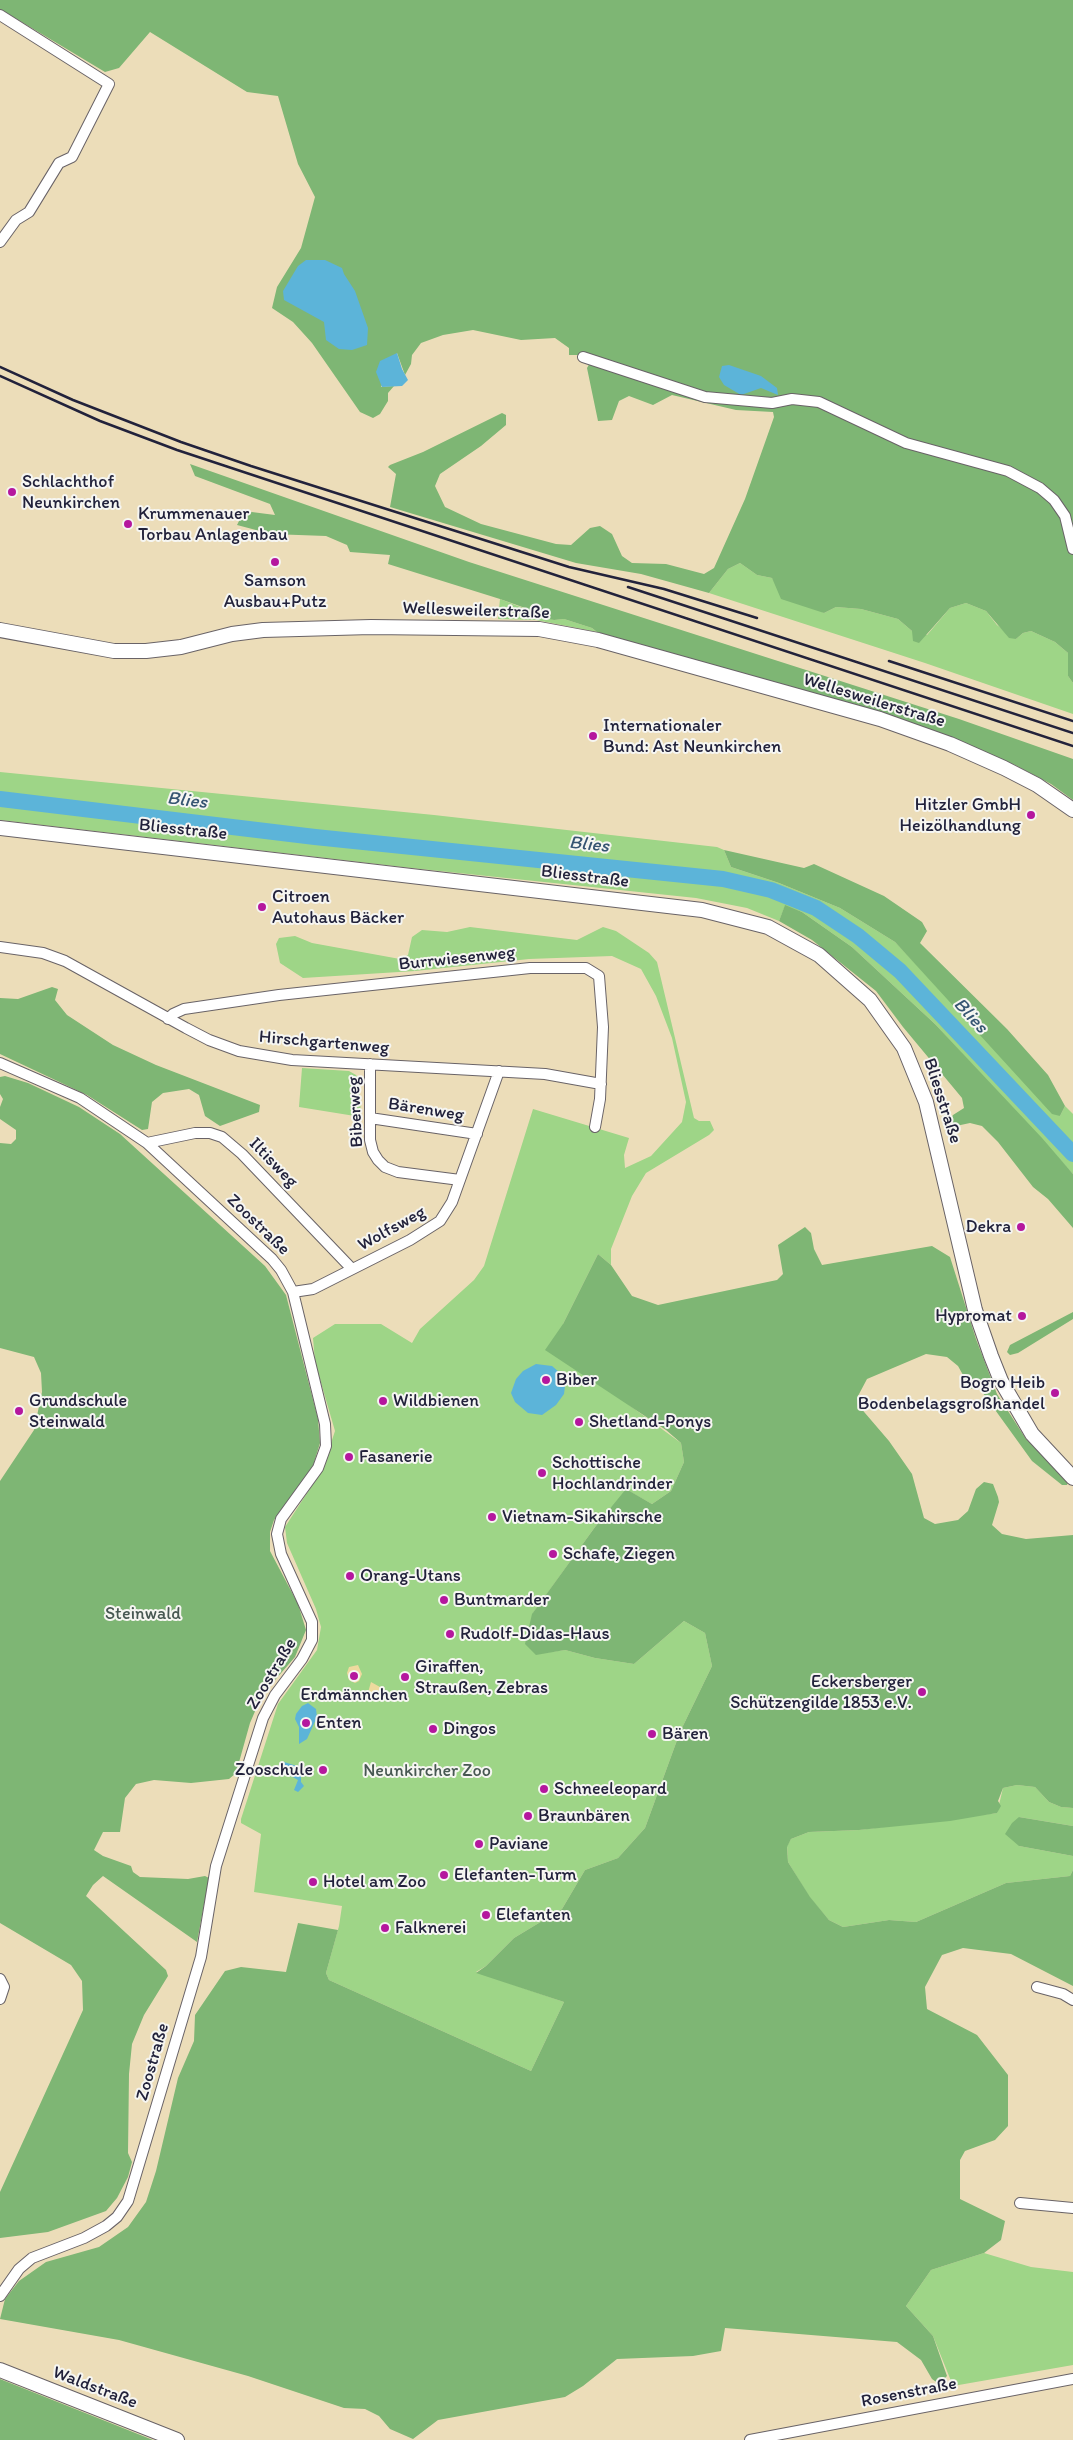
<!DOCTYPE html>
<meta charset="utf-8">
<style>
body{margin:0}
canvas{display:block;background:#ecddb9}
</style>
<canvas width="1073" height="2440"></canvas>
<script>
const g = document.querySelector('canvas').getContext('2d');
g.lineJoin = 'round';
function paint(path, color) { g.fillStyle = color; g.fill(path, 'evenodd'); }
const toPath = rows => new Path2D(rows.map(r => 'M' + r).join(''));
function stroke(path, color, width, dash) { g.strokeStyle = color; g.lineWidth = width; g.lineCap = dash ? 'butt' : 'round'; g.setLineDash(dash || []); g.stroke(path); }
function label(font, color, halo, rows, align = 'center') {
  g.font = font + ' Itim,sans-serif'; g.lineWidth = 4; g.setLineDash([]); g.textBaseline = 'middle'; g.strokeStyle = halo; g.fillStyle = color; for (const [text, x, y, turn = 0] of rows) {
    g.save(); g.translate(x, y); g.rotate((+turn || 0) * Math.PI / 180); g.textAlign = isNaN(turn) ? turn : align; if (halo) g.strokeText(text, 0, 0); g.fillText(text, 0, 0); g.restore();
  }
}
paint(toPath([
 [740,563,757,575,772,578,778,587,824,613,836,607,861,609,898,619,912,631,927,635,950,608,966,603,986,611,997,625,1016,639,1023,633,1031,631,1055,642,1068,653,1068,676,1073,683,1073,714,925,663,709,593,728,569],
 [500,599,554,620,564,619,592,628,597,632,536,620,498,619],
 [0,772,434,815,717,847,724,850,731,867,779,883,840,908,895,942,1060,1116,1065,1106,1073,1114,1073,1174,935,1024,852,947,802,912,785,906,779,921,747,908,696,898,411,868,0,820],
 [470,927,577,940,603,927,616,931,649,953,657,962,694,1118,699,1121,710,1121,714,1130,709,1135,646,1173,632,1196,611,1249,611,1265,598,1254,563,1324,629,1405,681,1443,684,1462,671,1491,652,1504,627,1490,595,1527,533,1613,536,1654,565,1650,595,1658,634,1664,684,1621,705,1633,712,1666,680,1732,645,1828,618,1858,585,1870,562,1909,514,1938,486,1966,476,1972,564,2002,531,2071,329,1980,326,1973,339,1926,342,1906,254,1892,261,1834,241,1823,241,1819,278,1704,317,1650,321,1627,316,1609,287,1543,285,1527,322,1470,335,1431,315,1362,313,1338,335,1324,381,1324,412,1343,420,1329,474,1280,484,1266,533,1109,629,1138,624,1155,625,1168,651,1156,682,1122,686,1102,672,1038,656,996,641,969,612,956,529,959,415,971,303,978,280,963,276,944,279,938,295,936,312,943,400,959,408,955,412,937,422,930,447,932],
 [302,1068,349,1071,356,1075,359,1080,361,1117,299,1107],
 [1017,1785,1035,1787,1049,1802,1061,1807,1073,1808,1073,1826,1019,1817,1019,1846,1073,1856,1073,1870,1070,1876,1006,1883,916,1922,889,1920,843,1927,829,1920,810,1898,788,1862,787,1846,791,1839,809,1832,859,1830,997,1813,1003,1788],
 [984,2253,1031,2267,1073,2272,1073,2365,953,2386,933,2336,906,2306,931,2270]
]), '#9ed587');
paint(toPath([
 [0,0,1073,0,1073,683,1068,676,1068,653,1055,642,1031,631,1023,633,1016,639,1009,638,986,611,966,603,950,608,919,643,913,641,912,631,898,619,861,609,836,607,824,613,781,599,772,578,757,575,740,563,728,569,709,593,641,574,576,563,390,507,396,474,388,467,390,465,423,452,502,413,506,415,506,425,481,446,440,474,435,486,445,507,481,524,556,544,571,545,590,528,600,526,612,534,622,556,632,563,666,564,704,574,714,568,745,499,774,417,773,412,736,410,672,395,653,405,629,396,619,401,612,420,598,421,587,368,591,361,592,355,569,355,569,348,555,338,521,340,473,330,443,335,421,343,412,355,411,364,405,375,397,353,381,387,394,386,388,393,388,401,380,414,373,418,360,412,312,343,293,322,272,308,277,287,301,248,315,197,298,164,278,96,247,92,150,32,119,68,105,72,0,9],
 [190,464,469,562,959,719,1073,759,1073,800,1051,784,1015,765,880,713,597,632,592,628,564,619,554,620,527,614,525,608,500,599,388,564,390,555,350,552,347,545,326,536,271,534,237,525,244,511,275,515,270,504,195,476],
 [724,850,804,868,814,864,884,896,922,922,927,931,920,943,1007,1029,1048,1075,1065,1106,1060,1116,1052,1114,895,942,840,908,779,883,731,867],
 [785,905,802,912,852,947,935,1024,1042,1138,1073,1174,1073,1228,1048,1199,1033,1187,998,1142,982,1126,970,1123,956,1126,950,1120,953,1115,964,1108,962,1098,903,1027,876,991,812,940,779,921],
 [52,987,58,989,55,1000,67,1015,113,1045,156,1065,260,1105,259,1112,220,1126,205,1116,199,1095,189,1089,163,1093,152,1102,148,1129,142,1130,87,1095,0,1054,0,998,18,999],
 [5,1076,28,1083,79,1107,120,1134,265,1266,286,1295,318,1419,320,1443,313,1466,274,1520,270,1532,270,1551,298,1604,306,1630,295,1657,262,1695,250,1723,236,1773,229,1779,191,1783,154,1780,136,1784,125,1798,120,1832,103,1832,94,1850,103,1856,131,1866,133,1872,140,1877,188,1879,205,1876,209,1878,197,1942,103,1876,93,1885,86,1896,166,1970,168,1976,144,2015,132,2044,129,2074,128,2153,132,2162,128,2177,117,2198,106,2211,48,2232,0,2238,0,2192,83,2010,82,1981,71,1965,0,1923,0,1481,34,1430,42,1392,41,1373,34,1357,0,1348,0,1143,11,1144,16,1139,16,1130,0,1119,0,1107,3,1099,0,1094,0,1077],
 [805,1227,811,1233,814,1249,822,1265,932,1246,950,1257,976,1339,997,1394,1026,1439,1068,1482,1067,1485,1062,1485,1032,1461,980,1389,964,1388,960,1382,963,1375,958,1366,947,1357,926,1354,867,1379,858,1396,859,1406,889,1441,912,1474,924,1518,935,1524,958,1520,968,1511,976,1489,984,1482,993,1484,998,1497,999,1502,992,1525,1002,1534,1026,1539,1073,1535,1073,1808,1061,1807,1049,1802,1035,1787,1017,1785,1003,1788,998,1801,1001,1806,997,1813,950,1821,859,1830,809,1832,791,1839,787,1847,788,1862,810,1897,829,1920,843,1927,889,1920,916,1922,1006,1883,1070,1876,1073,1870,1073,1986,1011,1954,963,1948,942,1955,925,1987,927,2009,977,2035,1008,2075,1008,2126,995,2140,965,2151,960,2160,960,2199,1005,2221,1001,2240,984,2253,931,2270,906,2306,933,2336,947,2376,939,2384,932,2379,921,2360,897,2342,725,2328,721,2351,693,2356,617,2359,583,2386,565,2397,438,2420,413,2439,390,2429,379,2416,365,2409,344,2408,248,2376,119,2340,0,2319,5,2299,19,2281,46,2262,99,2247,128,2227,146,2202,156,2171,178,2078,194,2041,195,2015,225,1971,241,1967,286,1972,298,1923,338,1930,326,1973,329,1980,531,2071,564,2002,476,1973,486,1966,514,1938,562,1909,585,1870,618,1858,645,1828,680,1732,712,1666,705,1633,684,1621,634,1664,595,1658,565,1650,536,1655,525,1644,532,1614,595,1527,626,1489,652,1504,671,1491,684,1462,681,1443,666,1430,545,1350,563,1324,598,1254,611,1265,632,1296,658,1305,777,1280,783,1274,778,1245],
 [1073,1312,1073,1319,1018,1353,1010,1355,1007,1352,1010,1345],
 [1019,1817,1073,1826,1073,1856,1019,1846,1005,1834,1012,1823],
 [0,2379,153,2440,0,2440]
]), '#7eb674');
paint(toPath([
 [358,1665,362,1674,359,1681,355,1683,349,1680,347,1673,349,1667],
 [371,1682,380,1687,381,1690,377,1700,367,1696]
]), '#eeda9e');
paint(toPath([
 [306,260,325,260,342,268,344,274,355,291,368,328,367,345,352,350,339,349,326,340,324,322,284,300,283,291,298,266],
 [397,353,402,369,408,380,402,386,382,387,376,372,380,361],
 [729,365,761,376,777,388,778,395,761,388,741,395,724,385,719,377,722,366],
 [536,1364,552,1366,566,1378,564,1394,556,1405,542,1415,528,1413,515,1402,511,1393,516,1379,523,1371],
 [308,1703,316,1709,317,1717,307,1739,299,1744,299,1727,295,1719,296,1714,302,1706],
 [284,1762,297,1766,301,1770,301,1782,304,1786,298,1792,294,1790,298,1780,282,1771,281,1764]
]), '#5cb4d9');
stroke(toPath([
 [0,799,315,837,723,879,771,890,816,908,858,936,900,971,1073,1154]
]), '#5cb4d9', 16);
const street = toPath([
 [0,15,109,84,72,157,59,163,29,212,16,220,0,242],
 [583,357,705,397,772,403,792,399,819,402,906,443,1008,471,1040,488,1054,500,1065,516,1073,549],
 [0,947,43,953,65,961,186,1028,209,1040,239,1051,292,1060,545,1074,601,1084],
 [168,1019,173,1014,184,1009,279,995,530,968,586,968,599,976,603,1027,600,1099,595,1127],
 [0,1063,80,1098,147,1143,272,1259,281,1270,293,1292,325,1424,326,1446,318,1468,281,1519,277,1534,281,1554,312,1622,312,1640,302,1659,275,1695,263,1718,216,1866,201,1957,128,2201,117,2217,106,2226,84,2238,32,2258,19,2269,0,2296],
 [370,1064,370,1140,373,1152,378,1160,385,1167,398,1172,460,1180],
 [370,1118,477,1134],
 [147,1143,195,1133,210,1133,222,1137,242,1154,352,1269],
 [293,1292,313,1289,410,1240,440,1221,452,1202,499,1071],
 [0,1979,4,1987,0,1999],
 [1037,1987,1063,1994,1073,2000],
 [1020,2203,1073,2208],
 [750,2440,1073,2379]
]);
const secondary = toPath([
 [0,630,114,651,146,651,181,647,232,634,263,630,371,627,539,629,598,640,880,719,950,744,1004,768,1037,785,1073,810],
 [0,828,702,910,768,927,819,955,870,1000,904,1048,926,1102,975,1310,991,1356,1001,1381,1032,1434,1073,1478],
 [0,2370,177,2440]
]);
stroke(street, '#696367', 12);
stroke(secondary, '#696367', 16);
stroke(street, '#fff', 10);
stroke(secondary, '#fff', 14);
stroke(toPath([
 [0,367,73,400,181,442,251,466,569,567,664,589,757,618],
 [0,376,100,421,177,450,1073,746],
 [628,587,1073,733],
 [889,661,1073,721]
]), '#22223b', 2.5);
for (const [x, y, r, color] of [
 [12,492,5,"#b5179e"],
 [128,524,5,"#b5179e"],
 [275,562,5,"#b5179e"],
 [593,736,5,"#b5179e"],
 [1031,815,5,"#b5179e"],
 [262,907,5,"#b5179e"],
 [1021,1227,5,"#b5179e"],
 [1022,1316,5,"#b5179e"],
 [546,1380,5,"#b5179e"],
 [1055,1393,5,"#b5179e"],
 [383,1401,5,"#b5179e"],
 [19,1411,5,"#b5179e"],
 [579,1422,5,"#b5179e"],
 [349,1457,5,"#b5179e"],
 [542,1473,5,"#b5179e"],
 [492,1517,5,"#b5179e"],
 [553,1554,5,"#b5179e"],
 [350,1576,5,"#b5179e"],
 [444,1600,5,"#b5179e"],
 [450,1634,5,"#b5179e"],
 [354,1676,5,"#b5179e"],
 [405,1677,5,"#b5179e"],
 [922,1692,5,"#b5179e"],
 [306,1723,5,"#b5179e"],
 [433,1729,5,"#b5179e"],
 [652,1734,5,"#b5179e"],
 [323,1770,5,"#b5179e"],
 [544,1789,5,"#b5179e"],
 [528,1816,5,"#b5179e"],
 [479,1844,5,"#b5179e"],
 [444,1875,5,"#b5179e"],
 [313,1882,5,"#b5179e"],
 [486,1915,5,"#b5179e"],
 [385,1928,5,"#b5179e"]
]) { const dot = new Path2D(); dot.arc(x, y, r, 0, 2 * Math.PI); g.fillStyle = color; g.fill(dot); stroke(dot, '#f6f6f2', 2); }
label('18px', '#22223b', '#f6f6f2', [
 ["Schlachthof",22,482],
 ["Neunkirchen",22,503],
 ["Krummenauer",138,514],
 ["Torbau Anlagenbau",138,535],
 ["Samson",275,581,"center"],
 ["Ausbau+Putz",275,602,"center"],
 ["Internationaler",603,726],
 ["Bund: Ast Neunkirchen",603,747],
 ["Hitzler GmbH",1021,805,"right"],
 ["Heizölhandlung",1021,826,"right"],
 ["Citroen",272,897],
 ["Autohaus Bäcker",272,918],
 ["Dekra",1011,1227,"right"],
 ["Hypromat",1012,1316,"right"],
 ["Biber",556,1380],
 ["Bogro Heib",1045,1383,"right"],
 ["Bodenbelagsgroßhandel",1045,1404,"right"],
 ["Grundschule",29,1401],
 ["Steinwald",29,1422],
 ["Wildbienen",393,1401],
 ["Shetland-Ponys",589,1422],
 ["Fasanerie",359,1457],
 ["Schottische",552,1463],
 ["Hochlandrinder",552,1484],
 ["Vietnam-Sikahirsche",502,1517],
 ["Schafe, Ziegen",563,1554],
 ["Orang-Utans",360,1576],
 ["Buntmarder",454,1600],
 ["Rudolf-Didas-Haus",460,1634],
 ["Giraffen,",415,1667],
 ["Straußen, Zebras",415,1688],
 ["Eckersberger",912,1682,"right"],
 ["Schützengilde 1853 e.V.",912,1703,"right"],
 ["Erdmännchen",354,1695,"center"],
 ["Enten",316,1723],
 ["Dingos",443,1729],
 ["Bären",662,1734],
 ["Zooschule",313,1770,"right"],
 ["Schneeleopard",554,1789],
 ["Braunbären",538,1816],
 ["Paviane",489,1844],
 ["Elefanten-Turm",454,1875],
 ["Hotel am Zoo",323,1882],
 ["Elefanten",496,1915],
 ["Falknerei",395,1928]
], 'left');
label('18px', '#22223b', '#f6f6f2', [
 ["Wellesweilerstraße",476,611,2],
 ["Wellesweilerstraße",874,701,17],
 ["Bliesstraße",183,830,6],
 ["Bliesstraße",585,877,7],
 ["Burrwiesenweg",457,959,-6],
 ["Hirschgartenweg",324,1043,5],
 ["Bliesstraße",942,1101,72],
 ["Bärenweg",426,1110,9],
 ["Biberweg",356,1112,-93],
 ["Iltisweg",273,1163,46],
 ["Zoostraße",258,1225,44],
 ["Wolfsweg",392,1229,-29],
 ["Zoostraße",272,1674,-59],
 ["Zoostraße",153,2062,-74],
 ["Waldstraße",95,2388,21],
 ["Rosenstraße",909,2393,-11]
]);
label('18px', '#475852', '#f6f6f2', [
 ["Steinwald",143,1614],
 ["Neunkircher Zoo",427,1771]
]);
label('italic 19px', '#365572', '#f6f6f2', [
 ["Blies",187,801,7],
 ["Blies",589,845,6],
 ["Blies",970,1016,47]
]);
</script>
